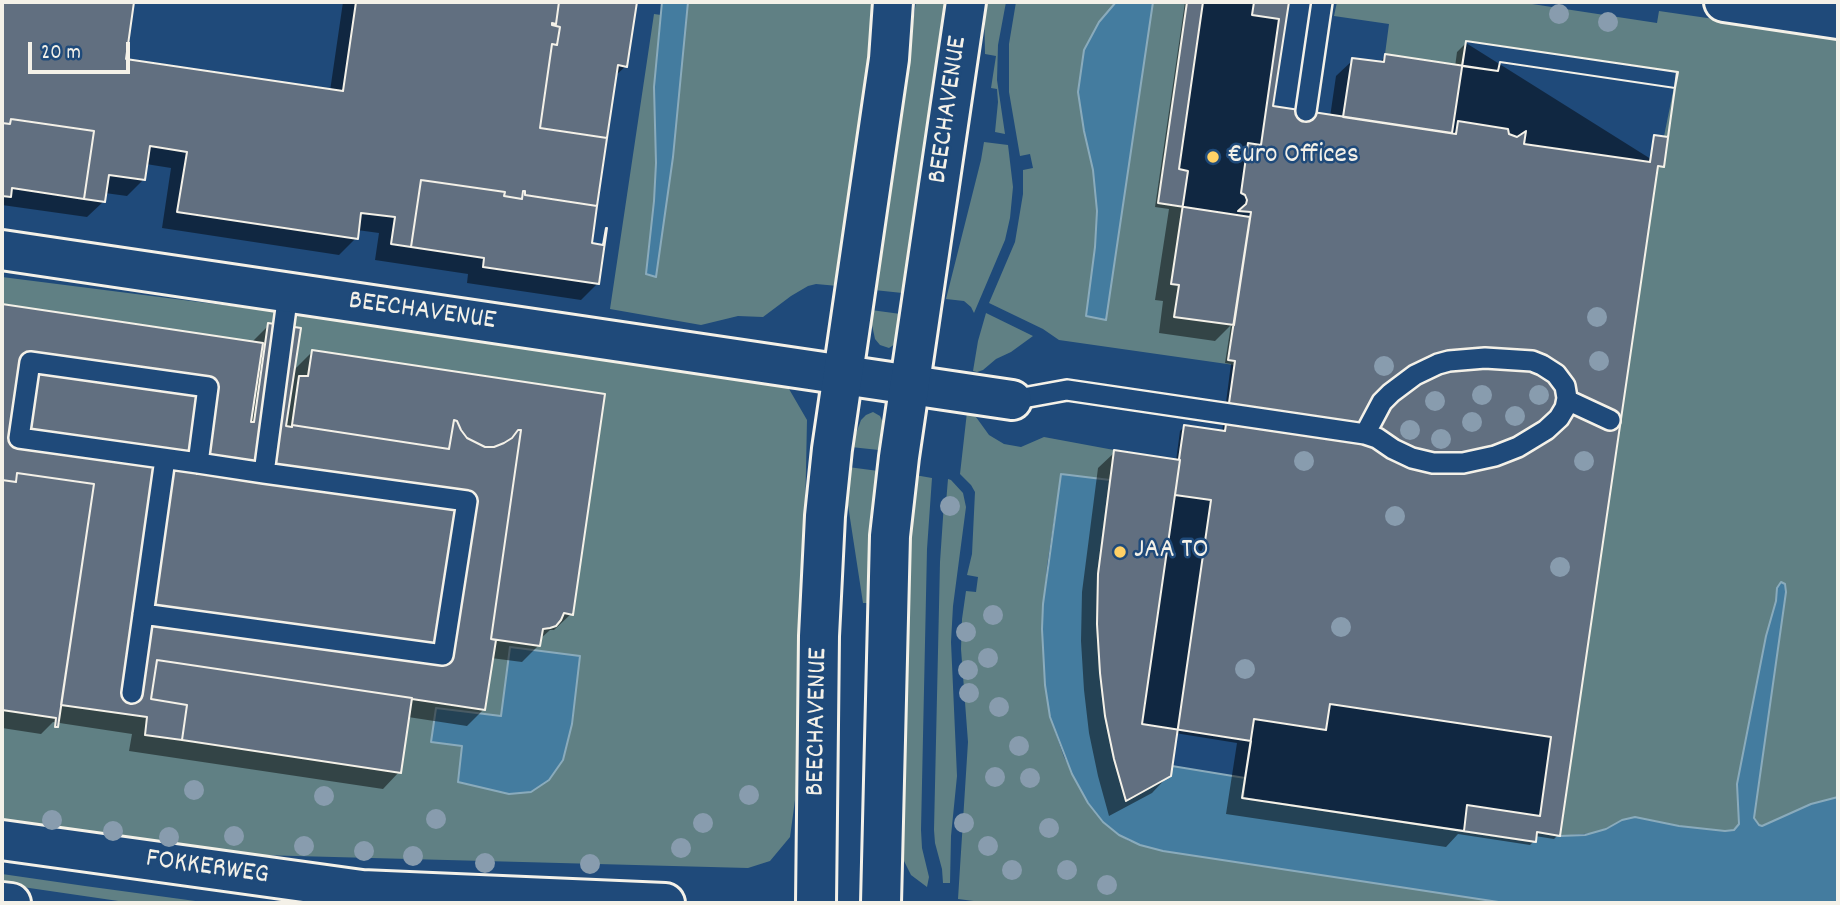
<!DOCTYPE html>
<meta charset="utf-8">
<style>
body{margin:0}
#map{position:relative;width:1840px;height:905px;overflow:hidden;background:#1f4a7a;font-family:Dekko,sans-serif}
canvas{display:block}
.frame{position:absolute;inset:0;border:4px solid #f4f1e8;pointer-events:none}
.scale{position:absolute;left:28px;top:42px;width:102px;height:32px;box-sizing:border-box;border:4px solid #f4f1e8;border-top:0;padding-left:9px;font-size:21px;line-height:24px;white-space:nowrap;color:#f4f1e8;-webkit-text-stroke:5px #1f4a7a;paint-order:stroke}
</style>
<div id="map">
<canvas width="1840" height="905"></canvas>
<div class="frame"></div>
<div class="scale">20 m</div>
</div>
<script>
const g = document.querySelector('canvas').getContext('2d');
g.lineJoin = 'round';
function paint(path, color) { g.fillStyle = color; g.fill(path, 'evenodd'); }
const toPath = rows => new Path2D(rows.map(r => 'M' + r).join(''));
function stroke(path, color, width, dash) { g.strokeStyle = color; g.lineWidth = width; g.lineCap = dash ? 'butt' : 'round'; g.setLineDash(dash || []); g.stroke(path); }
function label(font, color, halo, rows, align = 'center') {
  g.font = font + ' Dekko,sans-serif'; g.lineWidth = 5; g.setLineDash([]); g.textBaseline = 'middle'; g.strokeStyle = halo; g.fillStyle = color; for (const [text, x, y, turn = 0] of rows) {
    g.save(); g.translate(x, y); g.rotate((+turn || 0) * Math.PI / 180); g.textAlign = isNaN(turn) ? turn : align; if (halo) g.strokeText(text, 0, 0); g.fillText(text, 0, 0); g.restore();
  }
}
paint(toPath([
 [688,2,880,2,838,286,816,284,808,286,791,296,763,317,738,316,701,325,610,309,654,14,661,15,654,87,656,163,654,201,646,274,656,276,673,157],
 [916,2,955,2,912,294,874,290],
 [984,2,1006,2,998,45,997,80,1005,134,995,132,998,102,997,89,991,88,996,56,985,54],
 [1016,2,1116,2,1099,22,1084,50,1078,92,1084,131,1093,170,1097,211,1095,247,1086,315,1106,319,1153,2,1187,2,1158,203,1183,207,1171,283,1179,285,1175,316,1234,325,1234,365,1059,340,1043,329,989,303,1015,242,1023,194,1023,170,1033,168,1030,154,1020,156,1009,92,1009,44],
 [1337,2,1519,2,1657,23,1659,11,1838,37,1838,797,1811,804,1762,826,1759,825,1754,818,1786,592,1777,588,1776,601,1766,636,1738,784,1739,824,1737,828,1734,830,1725,831,1679,826,1635,817,1629,818,1595,833,1560,836,1658,166,1677,72,1466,41,1462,66,1385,54,1389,24,1334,16],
 [984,142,1008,145,1013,187,1010,218,1005,240,974,313,971,307,964,301,946,299,981,160],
 [2,277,750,372,789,389,807,420,800,763,790,837,770,861,748,868,221,854,2,821,2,710,56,718,55,726,58,727,16,482,2,480],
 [871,310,908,315,900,335,895,344,889,348,880,345,875,339,872,325],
 [986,313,1033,336,1011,352,996,359,983,370,977,372,973,371,978,341],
 [873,412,880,416,886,429,888,451,851,447,861,420,866,415],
 [967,412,976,417,989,435,1004,444,1021,447,1044,437,1114,450,1110,480,1061,474,1047,566,1042,629,1045,685,1050,717,1064,757,1088,803,1103,822,1119,835,1129,841,1163,851,1505,903,989,903,958,899,968,742,961,649,962,619,966,591,976,592,978,577,967,575,972,554,975,492,971,485,960,474],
 [848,467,886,472,877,603,863,603,846,492],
 [909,474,932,478,927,549,921,830,922,848,929,877,927,887,911,875,899,851],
 [948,479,951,480,963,493,966,507,953,606,951,642,957,776,951,836,950,883,943,883,942,869,935,843,934,830,940,562,944,503,946,503],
 [2,874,85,886,210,903,132,903,2,884]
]), '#608084');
const water = toPath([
 [662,2,688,2,673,157,656,277,646,274,654,201,656,163,654,87,662,2],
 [1116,2,1153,2,1106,320,1086,316,1095,247,1097,211,1093,170,1084,131,1078,92,1084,50,1099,22,1116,2],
 [1061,474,1110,480,1098,574,1097,624,1100,673,1105,716,1114,759,1126,801,1171,776,1172,766,1245,778,1243,798,1535,842,1537,832,1560,836,1585,835,1606,829,1622,820,1635,817,1679,826,1725,831,1734,830,1739,824,1737,784,1766,636,1776,601,1777,588,1781,582,1785,584,1786,592,1754,818,1759,825,1762,826,1811,804,1838,797,1838,903,1505,903,1163,851,1140,845,1119,835,1103,822,1088,803,1072,774,1050,717,1045,685,1042,629,1043,604,1061,474],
 [510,647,580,656,572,724,563,760,549,780,531,792,509,794,458,782,462,746,431,742,436,708,501,716,510,647]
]);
paint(water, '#447c9f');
stroke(water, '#8aabbc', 2);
paint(toPath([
 [2,2,133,2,124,61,330,91,343,2,635,2,626,66,615,76,590,244,598,283,581,300,467,283,468,274,375,260,379,233,357,230,356,238,339,255,162,228,171,168,146,164,144,179,127,196,105,193,104,201,87,217,2,205],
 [1185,2,1287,2,1271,108,1330,117,1336,76,1353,60,1379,63,1386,56,1455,67,1457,52,1466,43,1662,166,1656,169,1558,835,1554,839,1535,836,1534,841,1530,845,1458,834,1446,847,1226,814,1237,743,1175,733,1169,775,1152,793,1109,816,1098,776,1089,733,1084,690,1081,641,1082,592,1098,468,1115,452,1176,461,1180,431,1184,427,1222,433,1231,364,1225,363,1231,325,1215,341,1159,333,1163,301,1155,300,1169,209,1155,207],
 [2,306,251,343,269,325,292,372,313,351,571,614,554,630,550,630,539,640,538,646,522,662,491,658,484,709,467,726,408,717,399,772,383,789,129,751,132,734,53,722,41,734,2,728]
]), '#0007');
const building = toPath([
 [2,2,134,2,126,59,343,91,356,2,559,2,556,24,552,23,552,25,560,27,557,45,552,44,540,128,607,138,597,206,525,195,525,191,523,191,522,199,504,196,505,192,421,180,411,247,391,244,395,217,361,213,358,239,177,212,187,152,150,146,145,180,109,175,105,202,84,199,94,131,11,119,10,124,2,123,2,2],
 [559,2,637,2,627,67,618,65,607,138,540,128,552,44,557,45,560,27,552,25,552,23,556,24,559,2],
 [1187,2,1289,2,1273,106,1452,133,1466,41,1677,72,1664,167,1658,166,1560,836,1537,832,1536,842,1242,798,1251,741,1142,724,1180,460,1179,459,1184,425,1225,431,1235,361,1228,360,1250,217,1158,203,1187,2],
 [1203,2,1254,2,1252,15,1279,19,1261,145,1248,143,1241,193,1245,195,1247,200,1246,204,1238,211,1251,212,1234,325,1174,317,1179,285,1171,284,1188,171,1179,169,1203,2],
 [1466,41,1678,72,1675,88,1500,62,1498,71,1462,66,1466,41],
 [1385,54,1498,71,1500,62,1675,88,1668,137,1654,135,1650,162,1524,144,1526,131,1517,137,1509,134,1508,129,1458,121,1456,134,1343,117,1352,58,1384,62,1385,54],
 [11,119,94,131,84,199,12,188,11,197,2,196,2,123,10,124,11,119],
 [421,180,505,192,504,196,522,199,523,191,525,191,525,195,597,206,592,243,603,245,606,228,607,228,599,284,483,267,484,258,411,247,421,180],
 [2,304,263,343,251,422,254,422,268,323,301,328,286,426,292,427,292,425,449,449,454,420,457,421,461,430,467,438,485,447,494,447,504,443,512,438,518,430,521,430,491,639,496,640,485,710,412,699,412,698,157,660,151,699,187,705,182,740,145,735,147,717,61,705,94,484,17,473,16,482,2,480,2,304],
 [312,350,605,394,573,615,564,613,561,620,556,626,550,628,543,629,540,646,491,639,521,430,518,430,512,438,504,443,494,447,485,447,467,438,461,430,457,421,454,420,449,449,292,425,299,376,308,376,312,350],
 [1114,450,1180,460,1175,495,1211,500,1171,776,1126,801,1114,759,1105,716,1100,673,1097,624,1098,574,1114,450],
 [17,473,94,484,58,727,55,727,56,718,2,710,2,480,16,482,17,473],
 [157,660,412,698,401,773,182,740,187,705,151,699,157,660],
 [1330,704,1551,737,1540,816,1467,805,1464,831,1242,798,1254,719,1326,730,1330,704]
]);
paint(building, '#616f80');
stroke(building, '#f4f1e8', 2);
const service = toPath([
 [1306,111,1322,2],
 [1485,358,1532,361,1542,365,1556,374,1565,386,1567,398,1565,408,1559,418,1546,430,1518,447,1495,456,1463,463,1433,463,1412,458,1393,449,1377,438,1365,434,1382,402,1391,393,1415,375,1438,364,1449,361,1485,358],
 [1012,400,1067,390,1365,434],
 [1567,400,1610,420],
 [264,473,288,293],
 [143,614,443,655,467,501,264,473,198,463,19,438,30,362,208,387,198,463],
 [132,693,165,459]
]);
const minor = toPath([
 [1724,2,1838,19],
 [2,250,1012,400]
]);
const tertiary = toPath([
 [816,903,819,636,825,516,832,449,889,59,893,2],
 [881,903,890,536,899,457,966,2]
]);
const secondary = toPath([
 [2,840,362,890,665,903],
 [2,902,11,903]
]);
stroke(service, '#f4f1e8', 24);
stroke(minor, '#f4f1e8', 44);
stroke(tertiary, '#f4f1e8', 44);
stroke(secondary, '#f4f1e8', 44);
stroke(service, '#1f4a7a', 19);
stroke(minor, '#1f4a7a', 38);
stroke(tertiary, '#1f4a7a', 38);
stroke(secondary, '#1f4a7a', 38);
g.fillStyle = '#889cae';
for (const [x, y] of [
 [1559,14],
 [1608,22],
 [1597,317],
 [1599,361],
 [1384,366],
 [1482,395],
 [1539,395],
 [1435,401],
 [1515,416],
 [1472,422],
 [1410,430],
 [1441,439],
 [1304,461],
 [1584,461],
 [950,506],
 [1395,516],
 [1560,567],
 [993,615],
 [1341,627],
 [966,632],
 [988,658],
 [1245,669],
 [968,670],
 [969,693],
 [999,707],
 [1019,746],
 [995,777],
 [1030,778],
 [194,790],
 [749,795],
 [324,796],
 [436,819],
 [52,820],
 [703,823],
 [964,823],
 [1049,828],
 [113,831],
 [234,836],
 [169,837],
 [304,846],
 [988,846],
 [681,848],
 [364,851],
 [413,856],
 [485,863],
 [590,864],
 [1012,870],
 [1067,870],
 [1107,885]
]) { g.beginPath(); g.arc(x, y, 10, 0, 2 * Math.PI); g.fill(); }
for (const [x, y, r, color] of [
 [1213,157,7,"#ffd166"],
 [1120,552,7,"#ffd166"]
]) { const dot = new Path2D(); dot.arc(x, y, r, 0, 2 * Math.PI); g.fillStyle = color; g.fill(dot); stroke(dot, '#1f4a7a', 2.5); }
label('28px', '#f4f1e8', '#1f4a7a', [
 ["BEECHAVENUE",950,110,-82],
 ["BEECHAVENUE",422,313,8],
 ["BEECHAVENUE",819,722,-89],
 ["FOKKERWEG",207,869,8]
]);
label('28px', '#f4f1e8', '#1f4a7a', [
 ["€uro Offices",1227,157],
 ["JAA TO",1134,552]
], 'left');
</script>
